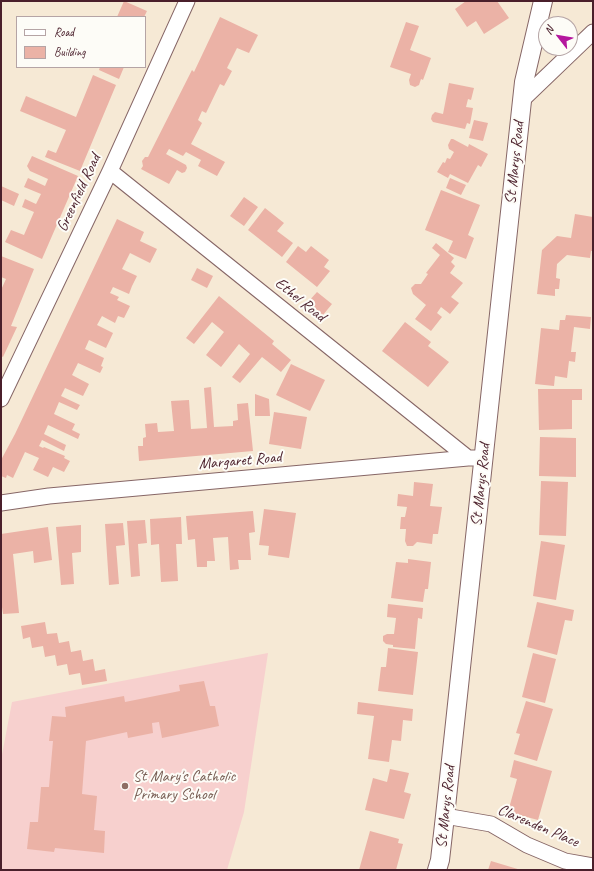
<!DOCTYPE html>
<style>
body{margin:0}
#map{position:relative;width:594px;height:871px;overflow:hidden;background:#f6e9d5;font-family:Caveat,sans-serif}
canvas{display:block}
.frame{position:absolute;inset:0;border:2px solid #4a1f2b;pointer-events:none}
.legend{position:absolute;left:16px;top:16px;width:130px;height:52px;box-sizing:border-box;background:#fdfcf7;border:1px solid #b5a4a5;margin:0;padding:5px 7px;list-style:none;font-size:12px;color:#4a1f2b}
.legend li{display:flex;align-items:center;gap:8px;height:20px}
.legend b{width:20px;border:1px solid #b5a4a5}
.north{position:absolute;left:538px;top:16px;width:40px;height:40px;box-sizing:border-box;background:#fdfcf7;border:1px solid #b5a4a5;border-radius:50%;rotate:301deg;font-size:11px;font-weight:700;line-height:16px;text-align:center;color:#4a1f2b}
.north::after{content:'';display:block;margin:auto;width:14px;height:18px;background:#b5179e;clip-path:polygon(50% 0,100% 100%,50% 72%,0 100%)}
</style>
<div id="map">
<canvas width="594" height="871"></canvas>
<div class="frame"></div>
<ul class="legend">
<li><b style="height:5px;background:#fff"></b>Road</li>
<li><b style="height:11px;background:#ebb2a6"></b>Building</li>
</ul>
<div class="north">N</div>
</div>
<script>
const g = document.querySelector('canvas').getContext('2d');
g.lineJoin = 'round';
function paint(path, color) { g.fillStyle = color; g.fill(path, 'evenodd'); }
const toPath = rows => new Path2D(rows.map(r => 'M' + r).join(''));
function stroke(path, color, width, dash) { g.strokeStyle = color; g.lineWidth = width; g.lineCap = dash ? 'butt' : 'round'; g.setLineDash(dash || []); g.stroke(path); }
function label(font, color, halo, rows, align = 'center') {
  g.font = font + ' Caveat,sans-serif'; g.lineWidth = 4; g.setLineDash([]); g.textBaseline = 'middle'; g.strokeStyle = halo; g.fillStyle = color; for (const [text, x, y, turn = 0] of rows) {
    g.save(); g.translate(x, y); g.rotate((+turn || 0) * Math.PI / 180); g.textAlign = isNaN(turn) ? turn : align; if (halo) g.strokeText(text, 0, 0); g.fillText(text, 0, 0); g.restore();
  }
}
paint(toPath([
 [268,653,244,812,227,870,1,870,1,760,12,702]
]), '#f7d0ce');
paint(toPath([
 [124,1,147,11,144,17,117,17],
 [466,1,497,1,509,18,484,34,476,21,467,27,455,9],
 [220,17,258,35,249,53,237,48,227,68,232,71,224,86,220,84,206,113,202,111,198,120,202,123,191,144,225,162,217,176,198,166,201,160,186,152,183,156,169,149,166,154,186,165,187,168,185,172,182,173,177,170,169,184,141,169,143,166,142,161,145,157,148,157,192,70,194,72],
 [406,22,419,26,410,50,431,58,423,80,421,79,419,85,415,87,410,85,409,80,411,74,390,67],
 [100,67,124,67,119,79,99,70],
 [93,75,116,85,80,171,45,157,48,150,56,153,66,130,20,111,26,96,76,117],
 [449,83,474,88,471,100,468,99,466,107,473,108,470,124,467,123,465,129,433,122,431,119,432,115,435,112,443,114],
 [474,120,488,123,483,141,469,138],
 [451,139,453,139,468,147,469,144,488,154,481,167,478,165,468,183,450,174,448,178,437,172,443,162,445,163,447,158,450,159,454,152,449,149,448,145],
 [32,156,78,176,42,259,5,242,11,230,24,235,34,212,22,207,25,199,36,204,41,194,24,187,28,178,45,186,48,179,30,171,27,166],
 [450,178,466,185,461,195,446,188],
 [1,186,19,194,14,206,1,200],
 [441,190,480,205,468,235,474,238,466,259,448,252,453,241,425,230],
 [244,197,258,207,244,226,230,216],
 [265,208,284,223,277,231,293,243,282,257,248,230],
 [575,214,593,217,593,251,591,251,590,258,567,255,557,264,556,278,560,279,559,289,555,289,555,296,537,294,542,250,557,236,571,238],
 [117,219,144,232,140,241,157,249,150,263,130,253,122,269,137,276,132,286,129,294,113,287,110,293,119,297,117,300,130,306,124,318,118,316,115,323,102,316,97,325,113,333,106,348,89,340,85,349,104,358,101,366,103,367,100,373,78,363,72,375,89,384,83,396,65,388,61,396,80,405,77,410,59,402,54,414,75,424,72,430,80,434,78,439,48,425,44,434,66,445,64,451,42,440,39,446,43,448,44,447,65,456,64,458,70,461,64,472,53,467,48,477,33,470,39,458,25,452,13,478,7,475,6,478,1,476,1,460,15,434],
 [436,243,454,258,451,262,455,266,450,273,463,283,451,297,459,303,450,314,441,307,437,313,442,317,431,331,415,319,426,305,413,294,411,288,415,284,421,284,428,274,426,273,440,255,432,248],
 [298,246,306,252,311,246,329,260,324,267,330,271,317,287,286,262],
 [1,256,34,269,11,326,17,327,3,357,1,356,1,290,6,279,1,277],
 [197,268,213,276,207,288,191,280],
 [317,292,332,304,323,315,308,302],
 [219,296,274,341,272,344,291,360,281,372,262,357,240,383,232,377,250,354,239,344,221,367,206,355,224,332,212,322,194,344,186,338],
 [566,315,591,317,590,329,574,327,571,352,576,352,575,362,569,361,567,378,555,376,554,386,535,384,541,328,559,330,560,320,565,320],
 [405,322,431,342,428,346,449,362,428,387,382,351],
 [291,364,325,380,310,411,276,395],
 [211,387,214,427,233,426,233,421,238,420,237,404,248,403,253,451,139,461,138,446,143,446,143,438,146,437,145,424,157,423,158,432,174,431,171,401,189,400,191,429,207,428,204,388],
 [538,389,582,389,582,400,572,400,572,429,539,430],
 [255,394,269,399,270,416,255,416],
 [274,412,307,417,301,449,269,444],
 [540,437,576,438,576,477,539,476],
 [541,481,568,482,566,536,539,535],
 [414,482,433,484,430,506,442,507,438,534,433,534,432,544,417,542,413,546,407,546,405,541,406,529,400,529,401,517,405,517,407,507,397,506,398,494,413,496],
 [264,509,296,513,289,558,268,555,269,546,259,545],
 [253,511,255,532,249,533,251,560,238,560,239,569,230,570,228,537,213,538,215,561,207,561,207,567,197,567,195,539,188,540,186,516],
 [181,517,182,544,176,544,178,581,161,582,159,544,151,545,150,519],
 [145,520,147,543,138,544,140,576,131,577,127,521],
 [123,523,125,545,116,546,119,584,109,585,105,524],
 [81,525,81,552,72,553,74,584,61,585,56,527],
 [48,527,52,560,34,563,33,551,13,554,19,613,3,614,1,600,1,534],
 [541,541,565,545,556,600,533,596],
 [408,559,431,562,428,589,425,589,423,602,391,598,396,562,408,563],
 [537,602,574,610,572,621,565,620,557,655,527,647],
 [388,604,423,608,422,619,418,618,415,649,393,647,393,645,386,644,383,641,383,636,387,634,394,634,396,618,387,617],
 [45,622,47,634,57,633,59,643,69,641,71,652,81,650,83,661,93,659,95,671,105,669,107,681,82,685,80,673,69,675,67,664,57,666,55,655,45,657,43,646,32,648,30,637,23,639,21,626],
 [388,648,418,652,413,695,378,691,381,667,386,667],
 [533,653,556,659,545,703,522,697],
 [204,681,210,706,215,706,219,726,162,738,159,722,152,723,153,733,128,738,127,732,86,741,82,794,97,796,94,830,105,831,104,853,55,848,54,852,27,849,30,822,38,822,41,787,49,787,53,741,49,741,52,716,66,717,65,707,124,696,125,702,180,691,179,685],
 [526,701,553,709,537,761,514,754,520,734,516,733],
 [358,702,413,709,412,721,403,720,401,741,392,740,389,762,368,759,374,716,357,714],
 [514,760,552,771,538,820,508,812,517,779,510,777],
 [390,769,409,773,404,792,411,794,404,819,365,810,373,778,387,782],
 [370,831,399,839,398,843,403,844,396,870,359,870],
 [491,861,521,870,488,870]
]), '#ebb2a6');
const minor = toPath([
 [522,100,593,32],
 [110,171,468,458],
 [1,399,110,171,187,1],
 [1,503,49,496,468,458,484,458],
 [445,816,491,824,527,845,565,861,593,866]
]);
const tertiary = toPath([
 [437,870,440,860,445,816,524,82,543,1]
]);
stroke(minor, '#866666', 17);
stroke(tertiary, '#866666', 20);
stroke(minor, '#fff', 15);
stroke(tertiary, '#fff', 18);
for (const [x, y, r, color] of [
 [125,786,4,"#8d6e63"]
]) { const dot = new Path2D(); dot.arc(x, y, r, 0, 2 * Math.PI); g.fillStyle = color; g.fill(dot); stroke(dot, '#fdfcf7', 1.5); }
label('16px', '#4a1f2b', '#fdfcf7', [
 ["St Marys Road",515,163,-84],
 ["Greenfield Road",79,193,-65],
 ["Ethel Road",300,300,39],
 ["Margaret Road",240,461,-5],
 ["St Marys Road",481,485,-84],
 ["St Marys Road",446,807,-84],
 ["Clarenden Place",538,826,23]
]);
label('16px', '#785e54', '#fdfcf7', [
 ["St Mary's Catholic",133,777],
 ["Primary School",133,795]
], 'left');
</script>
